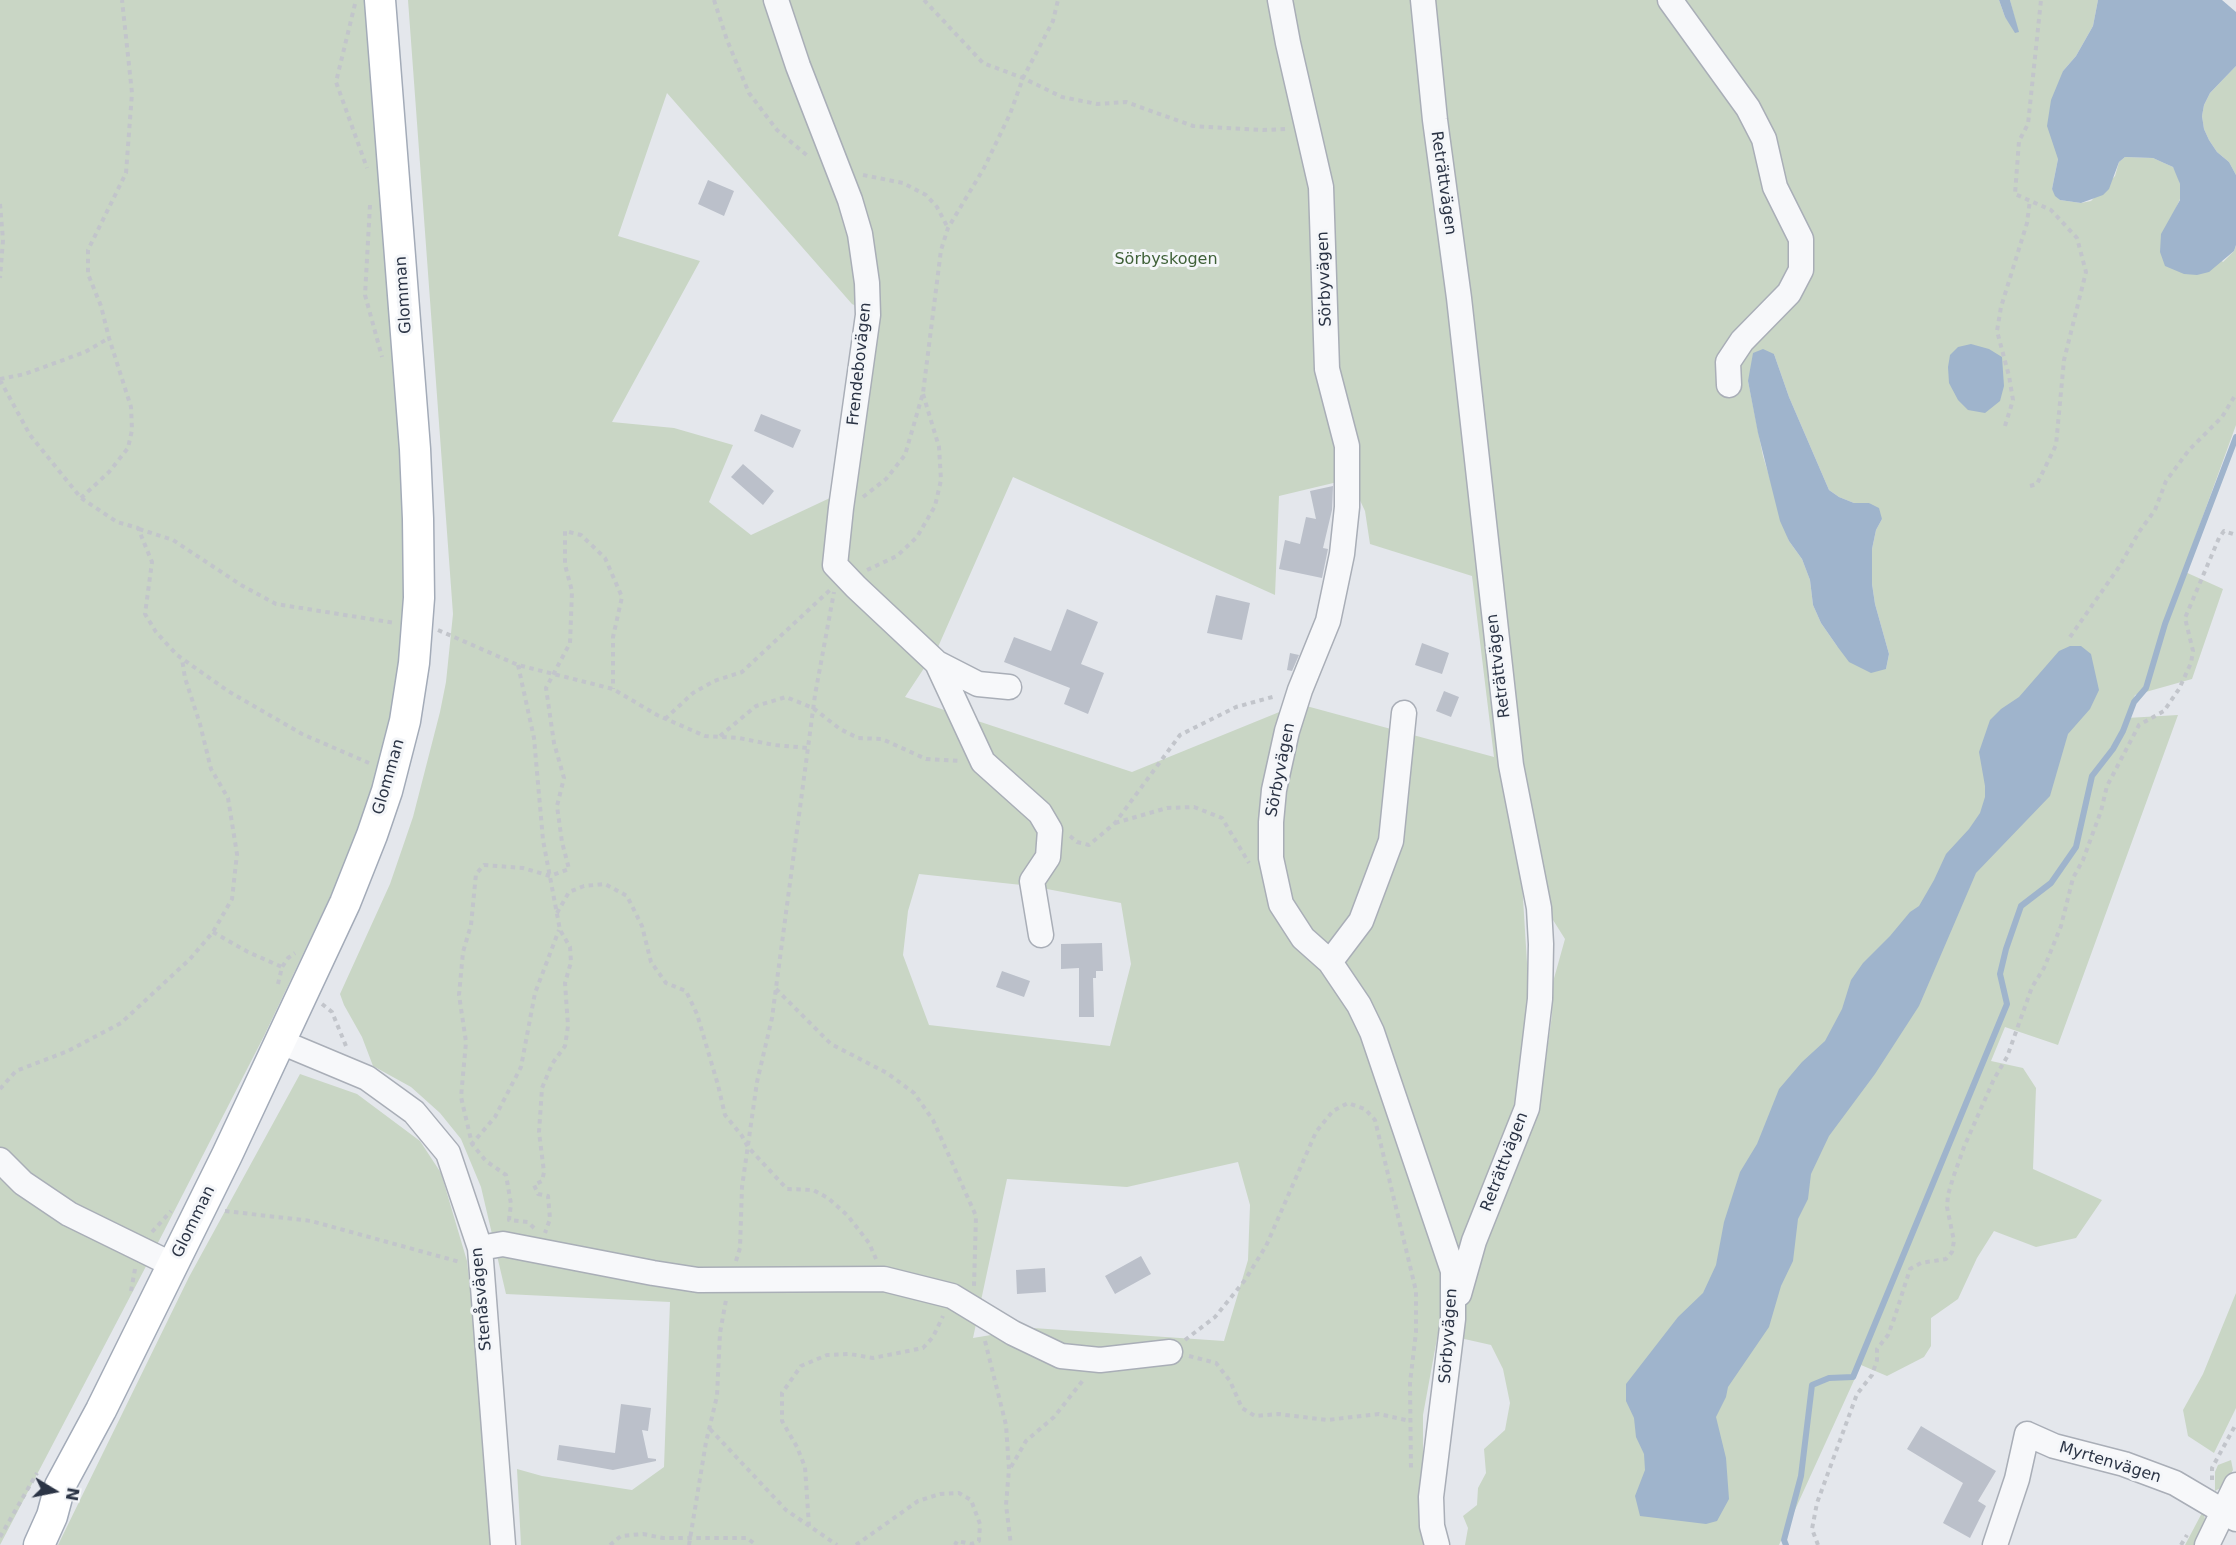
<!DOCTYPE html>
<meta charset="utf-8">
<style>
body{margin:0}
#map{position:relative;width:2236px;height:1545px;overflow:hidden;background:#e4e7ec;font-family:"DejaVu Sans",sans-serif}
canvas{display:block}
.north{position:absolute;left:24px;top:1461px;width:60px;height:60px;-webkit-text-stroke:4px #f4f6f9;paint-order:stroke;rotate:100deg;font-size:16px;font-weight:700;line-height:24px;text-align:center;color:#2b3445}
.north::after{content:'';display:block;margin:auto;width:21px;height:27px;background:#2b3445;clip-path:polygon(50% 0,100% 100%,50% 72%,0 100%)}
</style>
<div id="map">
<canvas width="2236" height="1545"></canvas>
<div class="north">N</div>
</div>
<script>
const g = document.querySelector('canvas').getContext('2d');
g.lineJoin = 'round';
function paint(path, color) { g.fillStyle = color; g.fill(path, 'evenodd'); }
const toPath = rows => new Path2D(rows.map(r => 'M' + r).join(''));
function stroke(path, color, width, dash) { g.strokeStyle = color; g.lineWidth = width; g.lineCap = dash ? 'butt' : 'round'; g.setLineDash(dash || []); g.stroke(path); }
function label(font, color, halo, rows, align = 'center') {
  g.font = font + ' "DejaVu Sans",sans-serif'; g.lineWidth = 6; g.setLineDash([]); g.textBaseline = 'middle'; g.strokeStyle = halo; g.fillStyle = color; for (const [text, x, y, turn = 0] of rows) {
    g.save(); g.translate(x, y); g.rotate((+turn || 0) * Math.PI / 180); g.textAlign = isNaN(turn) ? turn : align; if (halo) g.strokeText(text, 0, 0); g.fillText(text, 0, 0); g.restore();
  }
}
paint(toPath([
 [0,0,369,0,406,447,407,624,394,715,360,834,264,1036,143,1272,0,1545],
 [408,0,1412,0,1522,882,1532,1044,1520,1109,1458,1273,1438,1333,1423,1415,1423,1507,1435,1545,521,1545,517,1469,542,1476,632,1490,664,1467,670,1302,506,1294,481,1187,461,1139,440,1113,411,1087,373,1066,362,1037,344,1005,340,994,390,884,413,817,440,712,446,682,453,614],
 [667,93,852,304,871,313,847,490,751,535,709,502,733,445,674,428,612,422,700,261,618,236],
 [1013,477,1275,595,1279,496,1350,479,1365,511,1370,544,1472,576,1494,757,1299,704,1132,772,905,697,938,647],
 [919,874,1031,886,1121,903,1131,964,1110,1046,929,1025,903,955,908,911],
 [1238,1162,1250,1205,1248,1260,1224,1341,1033,1328,973,1338,1007,1179,1127,1187],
 [1429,0,1999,0,2005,17,2018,32,2010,0,2098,0,2093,26,2076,56,2063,71,2058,159,2052,189,2060,200,2081,203,2091,201,2115,176,2119,162,2125,157,2153,158,2173,167,2178,176,2180,184,2180,199,2173,215,2223,262,2234,251,2236,245,2236,425,2183,571,2223,589,2192,679,2135,695,2127,718,2178,715,2058,1045,2005,1027,1991,1061,2023,1068,2036,1088,2033,1169,2102,1200,2076,1238,2036,1247,1994,1231,1977,1258,1958,1299,1931,1318,1931,1346,1924,1357,1887,1376,1861,1365,1779,1545,1465,1545,1468,1528,1463,1516,1477,1505,1478,1488,1486,1473,1484,1449,1505,1430,1510,1403,1503,1369,1491,1345,1460,1338,1469,1279,1533,1113,1546,1058,1552,1015,1553,982,1565,939,1553,920,1546,902,1525,790],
 [1774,354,1789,397,1829,490,1839,497,1854,503,1869,503,1882,519,1876,530,1872,549,1872,584,1875,604,1889,654,1886,669,1837,646,1821,623,1813,605,1810,580,1802,559,1789,541,1763,456,1748,381],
 [2236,66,2236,201,2236,175,2229,162,2217,152,2209,140,2204,129,2202,116,2204,105,2210,93],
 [300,1074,357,1094,420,1141,441,1173,467,1261,471,1297,491,1545,58,1545,189,1277],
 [2236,1293,2236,1408,2214,1453,2188,1436,2183,1410,2203,1374],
 [2231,1460,2233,1470,2224,1486,2215,1491,2215,1472,2218,1465],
 [2203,1511,2206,1523,2197,1545,2185,1545]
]), '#c9d6c5');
paint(toPath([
 [1999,0,2010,0,2019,32,2015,33,2005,17],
 [2098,0,2222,0,2236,12,2236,66,2210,93,2204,105,2202,116,2204,129,2209,140,2217,152,2229,162,2236,175,2236,245,2234,251,2209,272,2197,275,2184,274,2165,266,2160,252,2161,234,2180,200,2180,184,2173,167,2164,163,2153,158,2125,157,2119,162,2109,189,2103,195,2081,203,2060,200,2055,196,2052,189,2058,159,2047,126,2051,100,2063,71,2076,56,2093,26],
 [1971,344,1989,349,2002,357,2004,386,2000,401,1985,413,1968,410,1958,400,1949,383,1948,367,1950,355,1958,347],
 [1763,349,1774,354,1789,397,1829,490,1839,497,1854,503,1869,503,1879,508,1882,519,1876,530,1872,549,1872,584,1875,604,1889,654,1886,669,1871,673,1849,662,1837,646,1821,623,1813,605,1810,580,1802,559,1789,541,1780,521,1758,433,1748,381,1753,353],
 [2070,646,2081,646,2091,654,2099,690,2090,709,2068,734,2050,796,1976,873,1919,1006,1875,1074,1829,1136,1811,1174,1808,1199,1798,1219,1793,1261,1781,1286,1769,1327,1728,1387,1726,1397,1716,1417,1726,1458,1729,1499,1717,1521,1706,1524,1640,1516,1635,1496,1645,1470,1644,1454,1636,1437,1634,1418,1626,1401,1626,1384,1678,1317,1703,1293,1716,1265,1724,1222,1740,1172,1757,1144,1779,1089,1802,1062,1825,1041,1842,1009,1851,980,1863,963,1890,936,1910,912,1919,906,1934,880,1946,854,1969,829,1980,813,1985,797,1985,786,1979,752,1990,720,2001,709,2019,697,2059,651]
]), '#9fb4cc');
stroke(toPath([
 [1786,1545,1784,1540,1801,1476,1812,1385,1829,1378,1853,1377,2007,1004,2000,974,2006,949,2021,906,2051,883,2076,847,2092,776,2113,749,2123,731,2134,702,2146,688,2165,624,2236,437]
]), '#9fb4cc', 6);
paint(toPath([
 [708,180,734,191,724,216,698,204],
 [761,414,801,430,793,448,754,431],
 [743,464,774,491,763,505,731,477],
 [1333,486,1332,510,1323,548,1328,549,1322,578,1279,569,1285,540,1300,544,1306,517,1316,519,1310,491],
 [1216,595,1250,603,1242,640,1207,633],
 [1067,609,1098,622,1081,664,1104,673,1088,714,1064,704,1070,688,1004,662,1014,637,1051,651],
 [1422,643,1449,653,1442,674,1415,665],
 [1290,653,1299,655,1292,671,1287,670],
 [1444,691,1459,697,1451,717,1436,711],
 [1102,943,1103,971,1096,971,1096,978,1093,978,1094,1017,1079,1017,1079,968,1061,969,1061,944],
 [1002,971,1030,981,1024,997,996,987],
 [1141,1256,1151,1274,1115,1294,1105,1276],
 [1045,1268,1046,1292,1017,1294,1016,1270],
 [621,1404,651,1408,648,1431,642,1430,648,1458,656,1459,656,1461,613,1470,557,1460,559,1445,615,1453],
 [1921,1426,1996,1471,1978,1501,1986,1506,1970,1538,1943,1523,1963,1483,1907,1449]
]), '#bbc0ca');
const minor = toPath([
 [776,0,798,66,850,200,860,234,867,283,868,315,841,508,835,565,856,587,937,663,978,684,1009,687],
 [1280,0,1288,43,1321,187,1327,369,1347,446,1347,507,1342,554,1328,621,1300,690,1287,731,1274,790,1271,822,1271,858,1281,904,1303,938,1330,962,1359,1005,1372,1032,1453,1271,1453,1319,1431,1497,1432,1526,1437,1545],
 [1423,0,1435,120,1459,298,1511,765,1539,908,1541,944,1540,999,1527,1108,1474,1241,1459,1294],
 [1670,0,1748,108,1764,139,1775,187,1801,239,1801,270,1789,293,1742,341,1728,362,1729,385],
 [937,663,983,762,1040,813,1050,830,1048,857,1032,881,1041,935],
 [1330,962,1361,921,1391,841,1404,713],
 [281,1042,367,1078,414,1112,448,1153,480,1248,503,1545],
 [0,1160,23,1183,69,1214,173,1265],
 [480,1248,503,1244,653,1273,698,1280,884,1279,952,1296,1013,1333,1061,1356,1100,1360,1170,1352],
 [1995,1545,2017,1479,2027,1434,2054,1446,2124,1464,2175,1483,2236,1519],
 [2207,1545,2236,1485]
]);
const major = toPath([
 [39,1545,52,1516,60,1486,101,1410,227,1155,345,903,372,835,387,791,405,721,414,663,419,598,418,519,415,449,380,0]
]);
stroke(minor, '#a9aeb7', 27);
stroke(major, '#a3abb8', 33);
stroke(toPath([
 [714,0,727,40,749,93,777,130,810,158],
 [924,0,983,63,1023,78,1062,97,1097,104,1126,102,1193,126,1263,130,1288,129],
 [355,4,336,82,367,168],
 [863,175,903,183,926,195,937,207,948,228],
 [0,204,3,240,0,278],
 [370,205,365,295,382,357],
 [0,379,25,374,85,352,109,338],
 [0,380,30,435,81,498,117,522,138,528,152,562,145,614,156,632,177,655,228,691,302,734,369,763],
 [2005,426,2013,400,2009,376,1997,331,2001,307,2027,223,2030,200],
 [2030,486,2037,484,2056,445,2064,360,2086,272,2077,238,2051,210,2015,194,2019,141,2028,124,2041,0],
 [863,497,886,479,905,455,923,393,941,250,948,228,984,168,1010,114,1023,78,1053,21,1058,0],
 [81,498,109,472,128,448,132,430,131,407,109,338,101,306,88,274,88,250,126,173,132,93,122,0],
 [139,529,173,540,241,585,276,604,395,623],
 [867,570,897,556,917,537,935,506,941,480,939,447,923,394],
 [438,630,518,665,613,689,657,715,705,736,739,738,774,745,808,748],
 [2070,637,2119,567,2139,532,2155,510,2166,481,2189,450,2222,417,2236,394],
 [518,665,534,738,543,840,560,930,570,947,571,962,565,983,568,1026,565,1046,552,1064,542,1088,539,1132,544,1172,542,1181,534,1185,538,1194,548,1196,550,1219,545,1233],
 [665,719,693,693,714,681,742,672,831,589],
 [720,736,756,706,786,697,813,708,840,729,858,738,882,739,926,759,961,761],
 [1115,823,1167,808,1194,807,1222,818,1249,863],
 [1070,836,1077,842,1089,845,1115,823,1180,735,1236,707,1276,696],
 [557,913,569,892,584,886,605,884,627,896,642,926,651,962,666,983,686,991,697,1014,718,1085,725,1115,742,1136,748,1147,787,1189,813,1190,828,1198,848,1216,869,1243,876,1259],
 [213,932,248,952,282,967],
 [278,984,282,967,288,958,295,953],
 [776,989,831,1044,887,1073,914,1093,933,1120,976,1216,974,1286],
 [322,1004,332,1012,346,1046],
 [0,1089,16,1071,68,1051,121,1023,190,959,213,932,232,899,237,854,228,798,211,769,200,724,185,678,182,659],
 [471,1145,495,1117,521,1067,535,993,559,930],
 [225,1211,311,1221,460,1262],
 [534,1228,528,1222,509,1220,511,1204,506,1175,486,1161,472,1144,461,1097,466,1042,459,995,463,952,471,925,476,874,484,865,523,868,550,876,569,869,562,842,557,806,564,778,554,743,546,688,570,643,572,591,565,565,565,531,581,535,605,558,622,597,613,637,613,689],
 [152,1232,171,1211],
 [736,1261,740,1248,742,1187,757,1082,772,1018,815,695,834,592],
 [131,1291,135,1269],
 [1185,1340,1215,1317,1245,1280,1266,1246,1316,1132,1333,1111,1348,1103,1365,1109,1375,1120,1416,1291,1416,1332,1410,1383,1411,1470],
 [985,1341,1006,1425,1009,1469,1006,1505,1011,1545],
 [1189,1356,1216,1363,1230,1381,1242,1408,1255,1416,1278,1414,1327,1420,1379,1414,1410,1421],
 [710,1429,786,1510,837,1545],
 [1011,1467,1026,1441,1054,1417,1084,1379],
 [2212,1480,2212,1468,2236,1424],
 [809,1526,805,1467,797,1447,782,1421,782,1393,801,1366,827,1355,850,1354,873,1358,923,1348,933,1337,943,1316],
 [0,1537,37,1473],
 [610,1545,621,1536,643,1534,663,1538,747,1538,756,1545],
 [689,1545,706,1442,717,1396,720,1333,726,1300],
 [856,1545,918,1501,940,1494,959,1493,971,1500,980,1524,979,1541,971,1544,957,1541,955,1545],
 [1818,1545,1812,1529,1817,1503,1857,1394,1872,1375,1877,1360,1877,1349,1888,1335,1894,1319,1910,1269,1921,1263,1946,1259,1952,1252,1954,1241,1947,1207,1948,1195,1953,1178,1964,1147,1994,1079,2007,1057,2032,987,2044,968,2061,926,2073,878,2083,860,2101,811,2107,786,2139,725,2164,711,2179,689,2191,663,2193,651,2185,618,2219,538,2224,531,2236,535],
 [2181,1545,2187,1535]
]), '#c2c5cb', 4, [4.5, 4.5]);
stroke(minor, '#f7f8fa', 24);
stroke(major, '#fff', 30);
label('16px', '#2b3445', '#f4f6f9', [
 ["Reträttvägen",1443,183,82],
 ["Sörbyvägen",1325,279,-92],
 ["Glomman",404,295,-94],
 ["Frendebovägen",860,364,-84],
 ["Reträttvägen",1499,666,-97],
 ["Sörbyvägen",1281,770,-79],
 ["Glomman",389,777,-74],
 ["Reträttvägen",1505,1162,-69],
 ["Glomman",194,1222,-64],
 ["Stenåsvägen",482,1299,-95],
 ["Sörbyvägen",1449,1336,-86],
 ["Myrtenvägen",2110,1463,17]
]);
label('16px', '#3f6138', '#f4f6f9', [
 ["Sörbyskogen",1166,260]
]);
</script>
